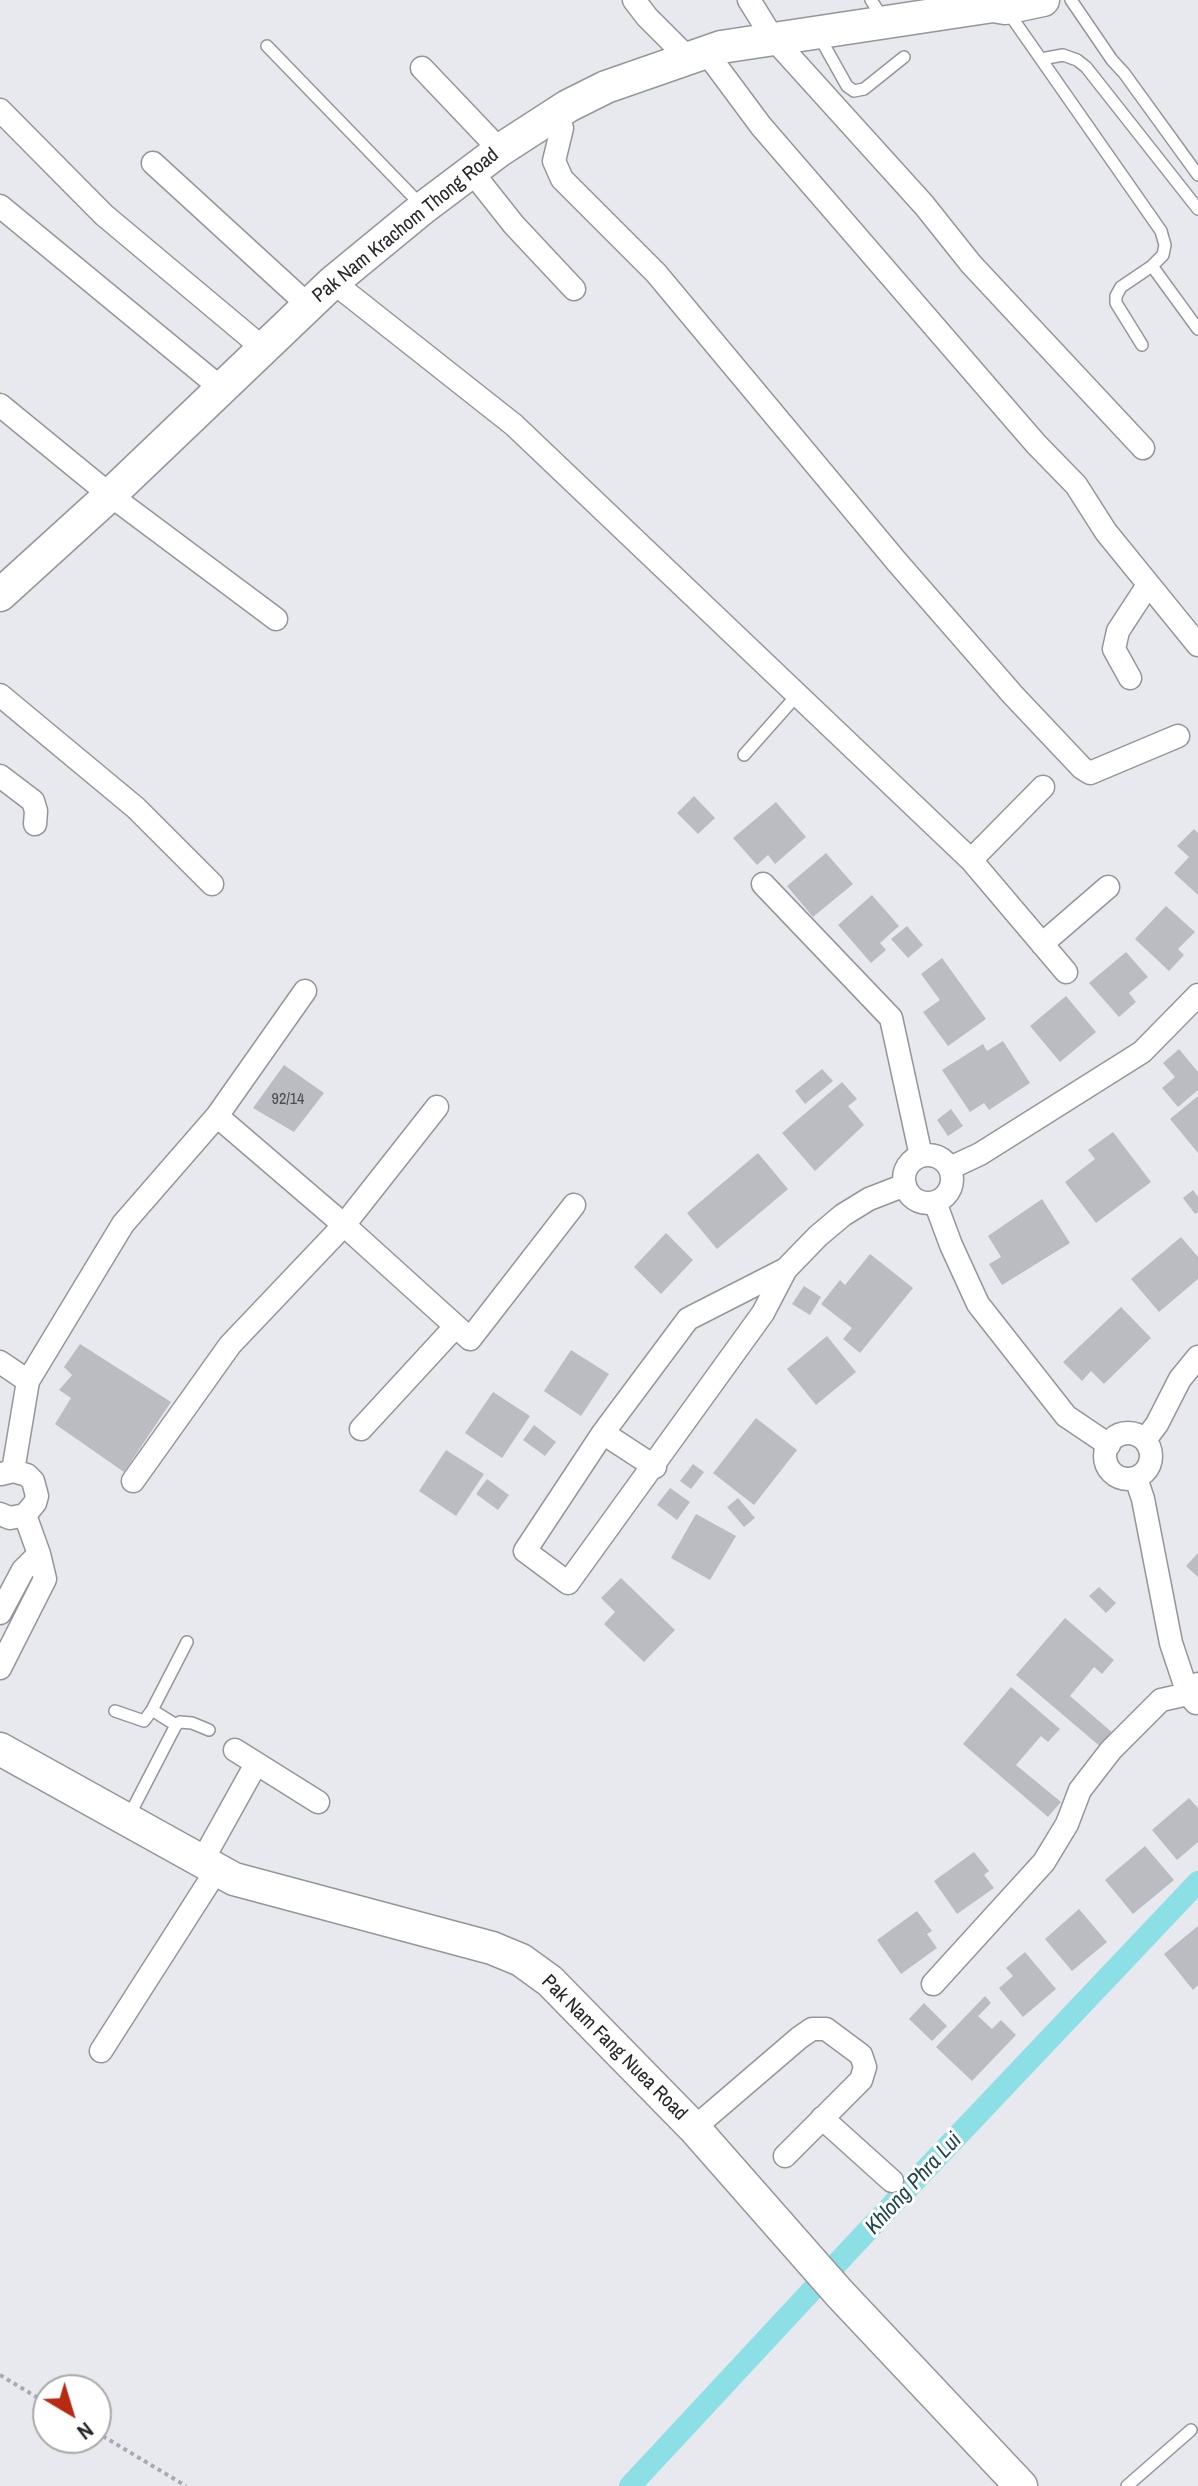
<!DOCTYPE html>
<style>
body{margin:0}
#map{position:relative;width:1198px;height:2486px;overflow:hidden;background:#e8e8ef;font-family:"Archivo Narrow",sans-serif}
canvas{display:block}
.north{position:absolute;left:32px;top:2374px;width:80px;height:80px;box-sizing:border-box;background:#fff;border:2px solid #a9a9a9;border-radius:50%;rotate:142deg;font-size:22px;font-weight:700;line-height:32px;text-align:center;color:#272729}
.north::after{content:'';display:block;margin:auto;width:28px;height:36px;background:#b72b15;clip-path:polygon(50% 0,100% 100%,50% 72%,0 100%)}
</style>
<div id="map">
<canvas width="1198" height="2486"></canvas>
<div class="north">N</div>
</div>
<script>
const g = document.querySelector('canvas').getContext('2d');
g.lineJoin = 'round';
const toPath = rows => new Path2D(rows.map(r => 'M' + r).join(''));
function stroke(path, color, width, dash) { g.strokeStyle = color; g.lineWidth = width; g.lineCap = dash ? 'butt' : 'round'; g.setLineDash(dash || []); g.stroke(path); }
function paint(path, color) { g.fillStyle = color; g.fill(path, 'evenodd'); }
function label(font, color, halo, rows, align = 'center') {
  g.font = font + ' "Archivo Narrow",sans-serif'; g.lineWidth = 6; g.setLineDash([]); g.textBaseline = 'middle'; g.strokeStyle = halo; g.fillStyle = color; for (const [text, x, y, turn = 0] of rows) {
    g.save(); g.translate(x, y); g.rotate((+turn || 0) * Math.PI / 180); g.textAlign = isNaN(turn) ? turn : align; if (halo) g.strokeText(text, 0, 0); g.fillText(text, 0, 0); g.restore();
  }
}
stroke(toPath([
 [630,2486,856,2243,1198,1882]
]), '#8cdfe5', 22);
paint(toPath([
 [694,796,715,818,698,834,677,813],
 [776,802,806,837,775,864,768,855,757,865,733,838],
 [1194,829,1198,833,1198,895,1174,873,1189,857,1177,846],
 [826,853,853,884,813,917,787,886],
 [872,895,899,926,880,943,886,950,871,963,838,925],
 [1166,906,1195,932,1178,949,1184,955,1169,971,1135,939],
 [907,926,923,945,908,958,891,939],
 [1126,952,1148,977,1129,993,1136,1002,1119,1017,1089,983],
 [942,958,986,1019,948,1046,923,1012,940,1000,921,974],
 [1066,996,1096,1032,1060,1062,1030,1026],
 [1003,1041,1030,1083,989,1110,984,1103,970,1112,942,1070,983,1044,987,1051],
 [1179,1049,1198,1072,1198,1090,1178,1107,1162,1088,1175,1077,1163,1063],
 [284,1065,324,1093,294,1132,253,1108],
 [822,1069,833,1081,805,1104,795,1091],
 [842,1082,857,1099,848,1106,864,1125,815,1171,782,1133],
 [1198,1096,1198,1153,1170,1119],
 [951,1109,963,1126,948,1136,937,1120],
 [1113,1132,1151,1182,1096,1223,1065,1182,1095,1159,1088,1150],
 [758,1153,788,1189,717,1249,687,1213],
 [1193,1190,1198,1197,1198,1212,1195,1214,1183,1198],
 [1042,1199,1070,1243,1002,1285,989,1264,1001,1257,988,1236],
 [666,1233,693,1260,661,1294,634,1267],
 [1181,1237,1198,1257,1198,1279,1159,1312,1131,1279],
 [870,1254,913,1288,860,1353,843,1339,852,1328,821,1304,840,1280,845,1285],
 [804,1286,821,1297,810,1315,792,1304],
 [1121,1307,1151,1338,1104,1384,1091,1371,1082,1381,1063,1362],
 [827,1336,856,1372,816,1405,787,1369],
 [80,1344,171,1402,124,1472,55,1424,71,1398,59,1390,72,1375,64,1367],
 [571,1350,609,1374,581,1416,544,1391],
 [493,1392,530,1416,502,1458,465,1433],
 [756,1418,797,1450,754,1505,713,1473],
 [534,1425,556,1442,545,1456,523,1440],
 [446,1450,484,1474,456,1516,419,1491],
 [693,1464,704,1472,691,1489,680,1481],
 [487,1479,509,1495,498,1510,476,1494],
 [670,1488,690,1502,677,1520,657,1505],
 [738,1498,755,1518,744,1527,727,1507],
 [696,1514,736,1536,710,1580,671,1558],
 [1198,1553,1198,1577,1186,1566],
 [621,1578,675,1630,644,1662,604,1624,615,1612,601,1598],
 [1099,1587,1116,1603,1106,1613,1089,1596],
 [1065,1618,1114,1660,1102,1674,1094,1667,1070,1696,1114,1734,1102,1748,1016,1675],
 [1011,1687,1060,1729,1048,1742,1041,1736,1016,1765,1061,1802,1048,1817,963,1744],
 [1189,1798,1198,1808,1198,1842,1177,1860,1152,1830],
 [1145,1846,1174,1880,1133,1914,1105,1880],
 [974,1852,989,1871,984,1875,994,1888,957,1914,934,1881],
 [1079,1909,1107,1942,1072,1971,1045,1939],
 [917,1911,932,1931,927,1934,937,1948,901,1974,877,1940],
 [1198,1926,1198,1985,1193,1990,1164,1954],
 [1025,1952,1056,1989,1023,2017,999,1988,1013,1976,1006,1968],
 [985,1996,991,2003,978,2016,992,2029,1001,2020,1016,2035,972,2081,936,2047],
 [924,2003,947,2026,932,2041,909,2019]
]), '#bbbbc2');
const lane = toPath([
 [871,0,882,17],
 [1071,0,1112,60,1124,73,1198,175],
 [1008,12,1161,231,1165,245,1163,255,1152,266,1121,287,1116,296,1116,303,1142,345],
 [819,36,847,86,854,91,864,89,904,57],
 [267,46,423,207],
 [1041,59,1063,55,1077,60,1086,67,1198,209],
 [1152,266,1198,329],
 [744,755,798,694],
 [152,1710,187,1642],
 [115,1711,144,1721,152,1710,176,1725],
 [129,1816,176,1725,180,1722,192,1723,209,1730],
 [1127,2486,1191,2430]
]);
const street = toPath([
 [634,0,647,17,688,58],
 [749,0,772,37,924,205,971,264,1143,448],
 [706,52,761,126,1036,444,1076,485,1106,532,1198,645],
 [422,68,500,150],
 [0,110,104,215,264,349],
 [556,115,562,128,554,161,562,179,656,273,897,562,1013,695,1082,768,1090,773,1178,736],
 [153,163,308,305],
 [472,172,514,225,574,289],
 [0,206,222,389],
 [333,282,514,425,971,860,1066,972],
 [0,405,110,495,276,619],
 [1130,678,1114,649,1118,631,1148,585],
 [0,695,136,808,212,884],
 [0,776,33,801,36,811,35,824],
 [971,860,1043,787],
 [763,884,891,1018,921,1156],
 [1042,944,1108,887],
 [217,1116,344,1225,437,1107],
 '904 1179a24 24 0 1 1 48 0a24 24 0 1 1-48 0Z',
 [950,1168,980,1154,1142,1052,1198,995],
 [935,1202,951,1245,978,1304,1066,1416,1109,1445],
 [786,1269,688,1319,603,1433,525,1551,568,1583,763,1313,786,1269,818,1236,843,1215,869,1199,905,1185],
 [0,1362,28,1381],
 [361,1429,455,1327],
 [603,1433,655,1467],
 '1105 1456a23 23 0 1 1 46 0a23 23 0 1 1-46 0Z',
 [1145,1440,1157,1424,1180,1379,1198,1357],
 [13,1471,28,1381,123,1224,217,1116,305,991],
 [1136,1478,1143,1499,1171,1643,1188,1694,1196,1703],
 [133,1481,230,1345,344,1225,470,1339,574,1205],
 [0,1514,10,1518,25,1515,35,1503,37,1496,33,1481,27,1475,13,1471,1,1474],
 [0,1613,23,1570,39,1554],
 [0,1668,45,1579,39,1554,25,1515],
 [235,1750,318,1802],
 [201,1863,256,1764],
 [933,1984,1044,1862,1067,1824,1080,1790,1111,1750,1161,1700,1188,1694,1198,1684],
 [101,2051,216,1871],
 [822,2118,892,2181],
 [694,2128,799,2038,812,2029,826,2029,861,2055,865,2067,861,2080,785,2156]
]);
const secondary = toPath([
 [0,595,110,495,333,282,423,208,500,150,568,106,606,87,721,47,993,6,1005,8,1043,0],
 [0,1749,234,1879,492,1948,521,1960,550,1981,694,2128,840,2294,1021,2486]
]);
stroke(lane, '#95959c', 14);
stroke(street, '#95959c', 25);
stroke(secondary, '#95959c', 35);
stroke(toPath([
 [0,2375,48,2404],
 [96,2432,186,2486]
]), '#a9a9ae', 4, [4, 4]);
stroke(lane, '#fff', 11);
stroke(street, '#fff', 22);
stroke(secondary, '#fff', 32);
label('16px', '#4c4c4f', null, [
 ["92/14",288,1100]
]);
label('20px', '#272729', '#fff', [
 ["Pak Nam Krachom Thong Road",406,226,-39],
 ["Pak Nam Fang Nuea Road",614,2048,45]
]);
label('italic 22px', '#20484a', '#fff', [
 ["Khlong Phra Lui",914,2184,-47]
]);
</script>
